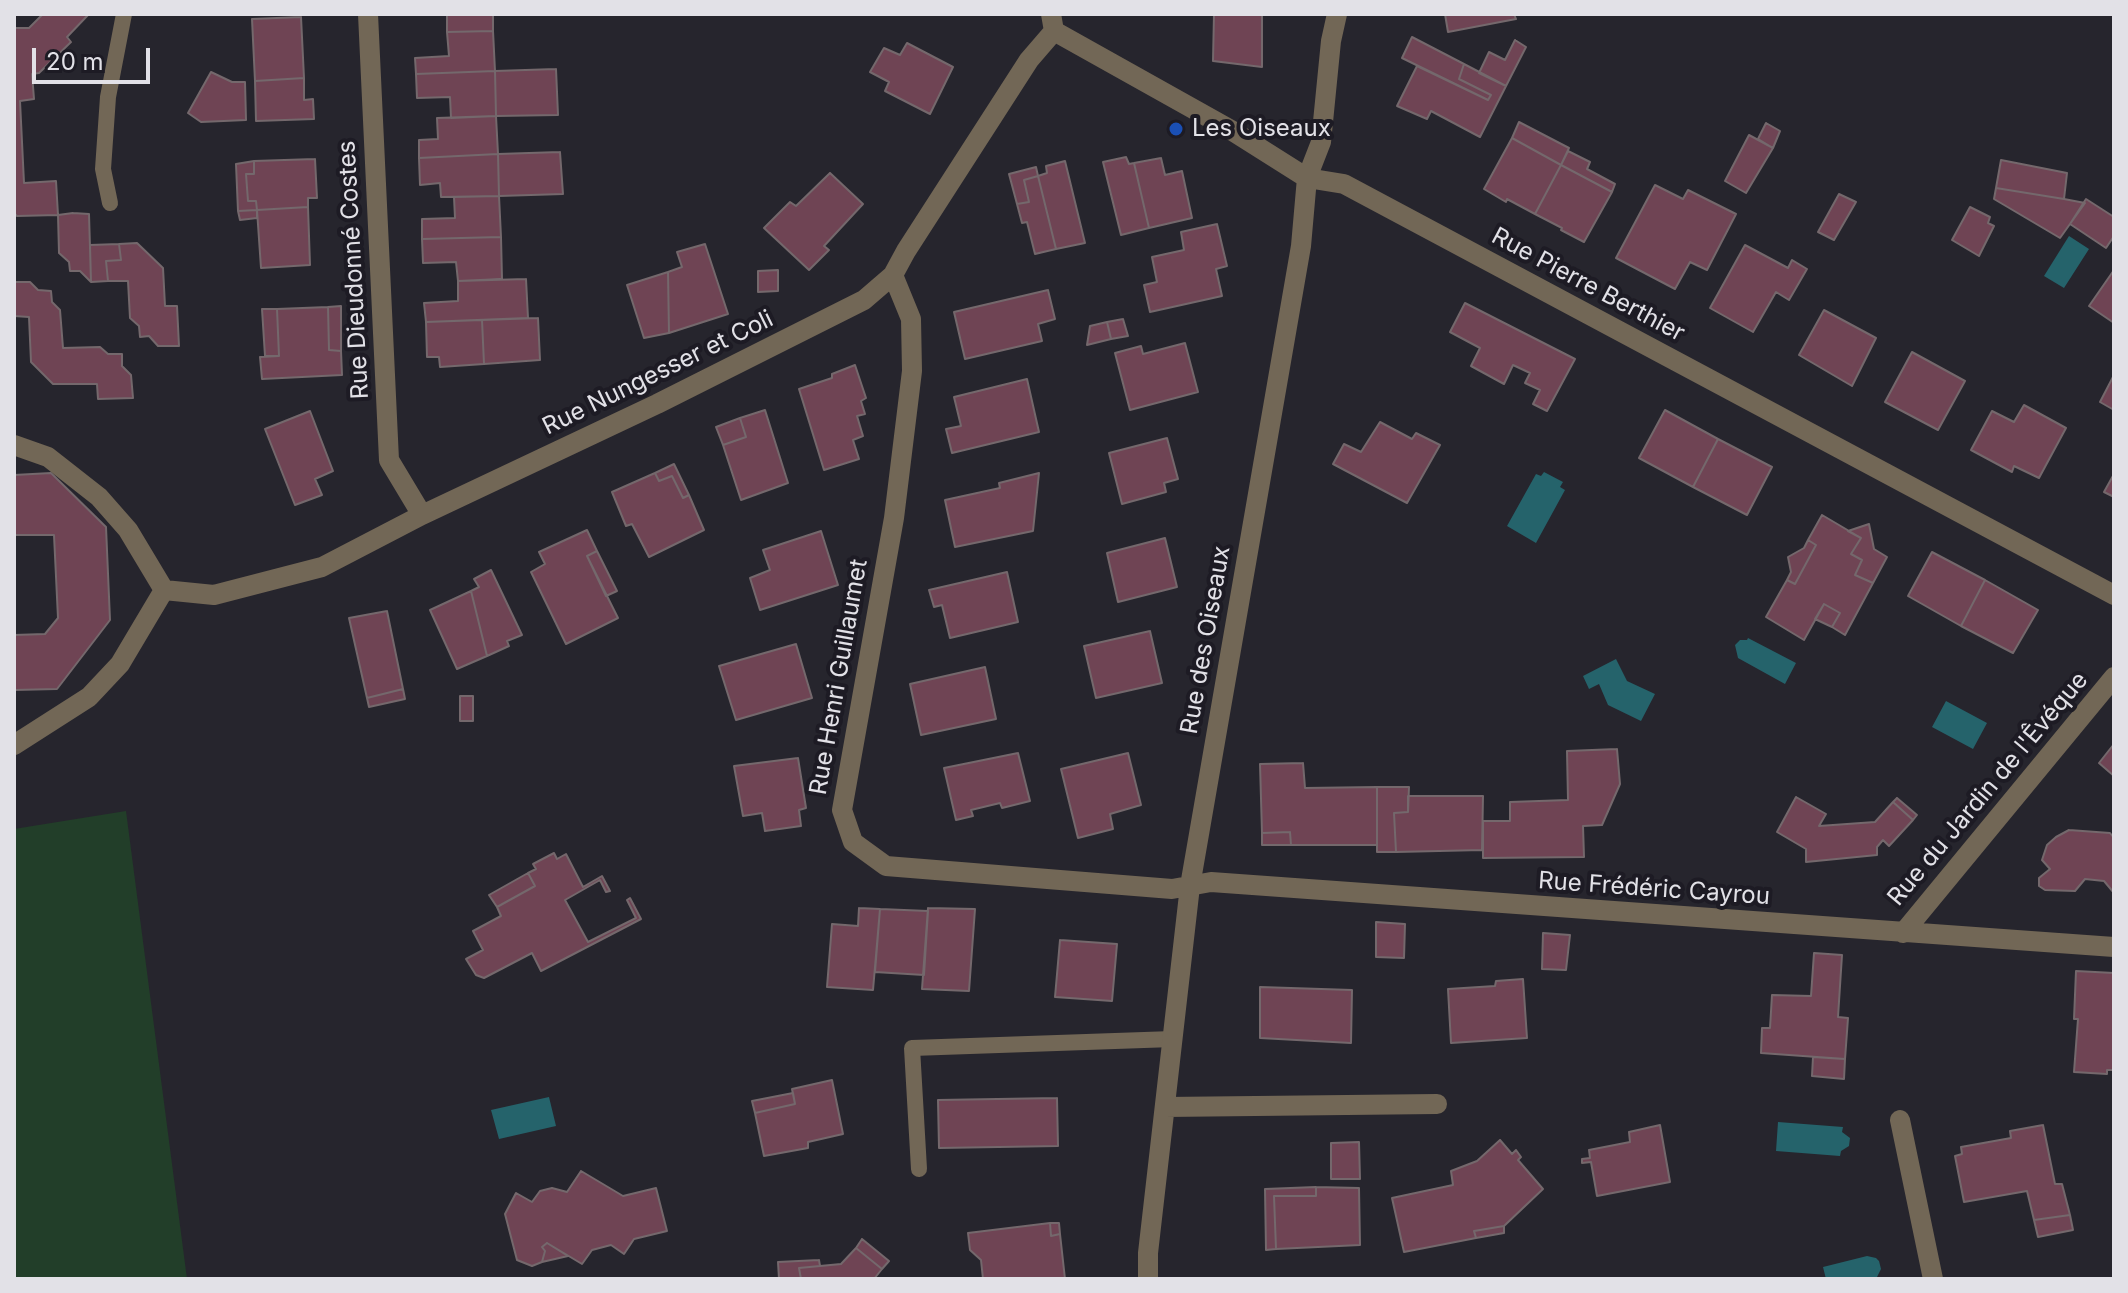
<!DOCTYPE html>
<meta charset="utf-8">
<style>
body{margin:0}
#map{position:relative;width:2128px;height:1293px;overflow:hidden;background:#26252d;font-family:Inter,sans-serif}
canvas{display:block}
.frame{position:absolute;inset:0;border:16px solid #e2e1e7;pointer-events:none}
.scale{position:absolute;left:32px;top:48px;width:118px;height:36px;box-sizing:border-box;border:4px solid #e2e1e7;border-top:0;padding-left:10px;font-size:24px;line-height:28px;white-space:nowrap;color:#e2e1e7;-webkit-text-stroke:6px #1d1b24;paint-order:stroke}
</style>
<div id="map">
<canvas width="2128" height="1293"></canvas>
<div class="frame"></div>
<div class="scale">20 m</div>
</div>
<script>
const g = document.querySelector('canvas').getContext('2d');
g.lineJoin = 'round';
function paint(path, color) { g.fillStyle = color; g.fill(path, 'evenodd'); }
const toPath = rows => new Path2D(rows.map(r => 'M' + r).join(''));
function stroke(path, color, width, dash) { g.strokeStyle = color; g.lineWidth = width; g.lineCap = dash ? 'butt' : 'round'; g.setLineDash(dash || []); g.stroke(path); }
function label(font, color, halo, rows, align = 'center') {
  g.font = font + ' Inter,sans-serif'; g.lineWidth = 8; g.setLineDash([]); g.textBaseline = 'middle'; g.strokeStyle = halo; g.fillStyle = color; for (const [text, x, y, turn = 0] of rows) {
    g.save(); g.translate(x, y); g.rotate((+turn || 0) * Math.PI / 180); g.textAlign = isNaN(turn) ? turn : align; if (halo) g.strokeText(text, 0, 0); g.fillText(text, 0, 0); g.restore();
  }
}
paint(toPath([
 [126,811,187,1279,14,1279,14,829]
]), '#223e29');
paint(toPath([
 [2069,236,2089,249,2064,288,2044,276],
 [1544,472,1563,482,1560,487,1565,490,1536,543,1507,526,1536,474,1541,476],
 [1748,638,1796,663,1785,684,1738,658,1735,645,1740,640,1747,640],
 [1616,659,1627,681,1655,694,1641,721,1608,705,1599,684,1589,689,1583,676],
 [1946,701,1987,723,1973,749,1932,727],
 [549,1097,556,1126,499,1139,491,1110],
 [1778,1122,1843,1127,1842,1132,1850,1138,1849,1146,1841,1151,1840,1156,1776,1151],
 [1867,1256,1876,1258,1879,1261,1881,1269,1877,1277,1873,1279,1826,1279,1823,1267]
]), '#25636b');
const building = toPath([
 [43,14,89,14,67,37,71,42,39,73,32,74,34,99,20,101,24,183,56,181,58,215,17,216,14,213,14,28,29,28,43,14],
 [447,14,493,14,493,31,447,32,447,14],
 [1214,14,1262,14,1262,67,1213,61,1214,14],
 [1445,14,1514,14,1516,19,1448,32,1445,14],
 [301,17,304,78,255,81,252,19,301,17],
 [493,31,495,71,416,74,415,58,449,56,447,32,493,31],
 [1412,37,1464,64,1459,79,1491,95,1488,100,1402,58,1412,37],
 [1515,40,1526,47,1506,86,1479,73,1489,52,1505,60,1515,40],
 [907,43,953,67,930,114,885,91,889,82,870,72,884,48,900,55,907,43],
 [1464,64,1506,86,1480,137,1431,111,1427,119,1397,106,1417,66,1488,100,1491,95,1459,79,1464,64],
 [556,69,558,115,496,116,495,71,556,69],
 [495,71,496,116,451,118,450,97,417,98,416,74,495,71],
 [211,72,232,82,245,82,246,120,201,122,188,113,211,72],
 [304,78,304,100,313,99,314,119,256,121,255,81,304,78],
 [496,116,498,154,419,158,419,140,438,139,437,118,496,116],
 [1519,122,1569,148,1561,165,1512,138,1519,122],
 [1766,123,1780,131,1773,148,1758,139,1766,123],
 [1749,135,1773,148,1746,193,1725,181,1749,135],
 [1512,138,1561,165,1535,214,1507,199,1506,202,1484,189,1512,138],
 [1568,151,1590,162,1587,169,1615,184,1612,192,1561,165,1568,151],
 [560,152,563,194,499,196,498,154,560,152],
 [498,154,499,196,441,197,440,183,420,185,419,158,498,154],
 [1126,157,1129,164,1134,163,1149,228,1121,235,1103,162,1126,157],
 [1161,158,1165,175,1182,171,1192,218,1149,228,1134,163,1161,158],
 [315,159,317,198,308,198,308,207,257,210,256,201,248,201,246,174,254,174,254,161,315,159],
 [2001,160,2067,173,2064,199,1996,188,2001,160],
 [254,161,254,174,246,174,248,201,256,201,257,210,238,211,236,164,254,161],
 [1065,161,1085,243,1056,249,1038,176,1047,173,1046,166,1065,161],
 [1561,165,1612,192,1584,242,1561,230,1562,228,1535,214,1561,165],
 [1036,167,1038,176,1024,180,1029,202,1017,204,1009,174,1036,167],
 [830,173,863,204,824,246,829,250,809,270,764,228,790,202,796,206,830,173],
 [1038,176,1056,249,1035,254,1027,222,1022,223,1017,204,1029,202,1024,180,1038,176],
 [1655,185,1683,199,1688,190,1736,214,1707,270,1690,262,1675,289,1616,258,1655,185],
 [1996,188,2064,199,2085,203,2060,238,1994,199,1996,188],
 [1839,194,1856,202,1834,240,1818,232,1839,194],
 [499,196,501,237,422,239,422,219,455,218,454,197,499,196],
 [2086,199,2114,217,2114,236,2106,248,2070,224,2086,199],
 [308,207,310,265,261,268,257,210,308,207],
 [1970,207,1990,217,1988,223,1994,226,1979,256,1952,240,1970,207],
 [257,210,257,218,240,220,238,211,257,210],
 [73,213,89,214,91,282,80,271,70,271,69,262,59,253,58,215,73,213],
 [1217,224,1227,266,1216,269,1222,296,1150,312,1144,285,1157,282,1152,257,1184,250,1181,232,1217,224],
 [501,237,502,279,458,281,456,262,423,263,422,239,501,237],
 [137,243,163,268,165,306,177,306,179,346,158,346,149,336,140,337,139,326,130,318,128,281,108,281,106,261,121,260,119,244,137,243],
 [119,244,121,260,106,261,108,281,91,282,90,245,119,244],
 [705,244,728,314,669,333,668,272,682,267,677,252,705,244],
 [1745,245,1788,268,1792,260,1807,269,1789,300,1776,292,1753,332,1710,308,1745,245],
 [778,270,778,291,758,292,758,271,778,270],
 [2114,270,2114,323,2089,306,2114,270],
 [668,272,669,333,644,338,627,285,668,272],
 [526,279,528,318,426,322,424,303,458,301,458,281,526,279],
 [14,282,30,282,38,290,51,291,52,302,60,310,63,348,100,347,108,354,122,354,122,366,131,375,133,398,98,399,97,384,53,384,31,362,29,317,14,316,14,282],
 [1048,290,1055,319,1038,324,1042,341,965,359,954,312,1048,290],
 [1465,303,1575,359,1547,411,1533,404,1540,390,1525,383,1530,373,1513,365,1504,384,1471,366,1480,348,1450,332,1465,303],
 [341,306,341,351,329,350,328,307,341,306],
 [328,307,329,350,341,351,342,375,262,379,260,357,279,356,277,309,328,307],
 [262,309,277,309,279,356,265,356,262,309],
 [1824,310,1876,338,1852,386,1799,355,1824,310],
 [538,318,540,360,484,364,482,320,538,318],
 [1123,319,1128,336,1111,339,1107,322,1123,319],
 [482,320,484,364,440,367,439,357,427,357,426,322,482,320],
 [1107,322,1111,339,1087,345,1090,326,1107,322],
 [1185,343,1198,392,1130,410,1115,353,1141,346,1143,354,1185,343],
 [1912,352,1965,381,1938,430,1885,402,1912,352],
 [855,365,866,398,861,401,865,414,857,416,863,436,853,440,859,459,824,470,799,389,832,378,832,374,855,365],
 [2114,375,2114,410,2100,402,2114,375],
 [1027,379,1039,432,952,453,946,429,961,426,954,397,1027,379],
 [2024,405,2066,428,2039,478,2014,466,2012,472,1971,450,1992,411,2014,422,2024,405],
 [765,410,788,483,741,500,723,445,746,437,740,418,765,410],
 [1665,410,1718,439,1693,487,1639,458,1665,410],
 [310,411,333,471,315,479,322,495,295,505,265,429,310,411],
 [740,418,746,437,723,445,716,427,740,418],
 [1380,422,1412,439,1416,433,1440,445,1407,503,1333,464,1344,444,1361,452,1380,422],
 [1167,438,1178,479,1164,483,1166,492,1122,504,1109,453,1167,438],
 [1718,439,1772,467,1747,515,1693,487,1718,439],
 [674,464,689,495,683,498,672,476,659,481,655,473,674,464],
 [51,473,106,527,110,620,57,689,14,690,14,635,45,634,58,618,54,535,14,535,14,475,51,473],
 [655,473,659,481,672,476,683,498,689,495,704,530,649,557,632,524,626,526,612,492,655,473],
 [1039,473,1033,531,955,547,945,500,1000,488,999,483,1039,473],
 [2114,474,2114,497,2104,492,2114,474],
 [1822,515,1861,538,1851,554,1862,560,1855,575,1873,583,1845,635,1832,627,1840,613,1824,604,1804,640,1766,617,1787,580,1795,584,1816,545,1808,540,1822,515],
 [1869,524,1874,549,1887,557,1873,583,1855,575,1862,560,1851,554,1861,538,1848,531,1869,524],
 [587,530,597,551,587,556,618,618,566,644,531,572,545,564,539,552,587,530],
 [821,531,838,585,760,610,750,578,770,570,763,550,821,531],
 [1165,538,1177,587,1118,602,1107,553,1165,538],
 [1808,540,1816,545,1795,584,1787,580,1791,572,1788,557,1804,548,1808,540],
 [597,551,617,591,606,596,587,556,597,551],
 [1932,552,1985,580,1961,626,1908,596,1932,552],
 [491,570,522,635,507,641,509,646,487,656,471,591,479,587,474,579,491,570],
 [1007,572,1018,622,950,638,942,605,934,607,929,590,1007,572],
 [1985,580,2038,610,2013,653,1961,626,1985,580],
 [471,591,487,656,457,669,430,610,471,591],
 [1824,604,1840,613,1832,627,1815,619,1824,604],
 [387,611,403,689,367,698,349,618,387,611],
 [1150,631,1162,683,1096,698,1084,646,1150,631],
 [796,644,812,698,736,720,719,666,796,644],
 [985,667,996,719,921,735,910,684,985,667],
 [403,689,405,699,369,707,367,698,403,689],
 [460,696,473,696,473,721,460,721,460,696],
 [2114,744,2114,776,2099,763,2114,744],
 [1617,749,1620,784,1602,825,1583,826,1584,857,1483,858,1483,821,1510,821,1510,802,1568,800,1567,751,1617,749],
 [1018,753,1030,801,1002,808,1000,803,971,810,973,816,956,820,944,768,1018,753],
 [1128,753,1141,805,1110,814,1113,829,1078,838,1061,769,1128,753],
 [798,758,806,808,799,810,801,826,765,831,762,813,743,816,734,766,798,758],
 [1303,763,1305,788,1377,787,1377,845,1291,845,1290,832,1262,833,1260,764,1303,763],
 [1377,787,1409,787,1408,812,1394,813,1396,852,1377,852,1377,787],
 [1408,796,1483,796,1482,850,1396,852,1394,813,1408,812,1408,796],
 [1796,797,1826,814,1819,826,1875,822,1893,802,1913,820,1889,846,1883,840,1877,847,1877,855,1806,862,1806,849,1777,832,1796,797],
 [1897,798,1917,815,1913,820,1893,802,1897,798],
 [2069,830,2110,833,2114,838,2114,893,2104,881,2085,879,2075,891,2045,890,2039,886,2039,878,2050,869,2042,860,2047,845,2056,837,2069,830],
 [1290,832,1291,845,1262,845,1262,833,1290,832],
 [554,853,557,859,566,854,583,887,602,876,610,891,606,892,600,880,565,900,588,942,636,918,627,900,630,898,641,919,541,971,532,953,484,978,476,975,466,959,483,950,473,931,501,916,497,907,535,886,528,873,536,869,533,864,554,853],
 [528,873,535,886,497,907,489,895,528,873],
 [859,908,880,909,873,990,827,987,832,924,858,926,859,908],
 [928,908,975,909,969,991,922,989,928,908],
 [880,909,928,911,924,975,875,972,880,909],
 [1376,922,1405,924,1404,958,1376,957,1376,922],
 [1543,933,1570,935,1566,970,1542,969,1543,933],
 [1060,940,1117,944,1112,1001,1055,997,1060,940],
 [1814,953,1842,955,1838,1017,1848,1018,1845,1059,1761,1053,1762,1028,1770,1028,1772,995,1811,996,1814,953],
 [2076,971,2114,973,2114,1070,2107,1070,2107,1074,2074,1072,2078,1019,2074,1019,2076,971],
 [1523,979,1527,1038,1451,1043,1448,989,1495,986,1496,981,1523,979],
 [1260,987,1352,990,1351,1043,1260,1038,1260,987],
 [1813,1057,1845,1059,1844,1079,1812,1076,1813,1057],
 [832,1080,843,1134,808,1142,808,1148,764,1156,755,1113,795,1104,792,1089,832,1080],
 [793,1093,795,1104,755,1113,752,1101,793,1093],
 [1057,1098,1058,1146,939,1148,938,1100,1057,1098],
 [1660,1125,1670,1182,1597,1196,1591,1162,1582,1163,1582,1159,1590,1158,1589,1150,1630,1142,1629,1132,1660,1125],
 [2043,1125,2055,1184,2062,1184,2070,1215,2034,1220,2027,1191,1964,1202,1955,1156,1962,1154,1961,1147,2011,1138,2010,1131,2043,1125],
 [1500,1140,1512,1154,1516,1150,1521,1157,1518,1160,1543,1189,1504,1226,1474,1231,1476,1238,1404,1252,1392,1198,1453,1185,1451,1171,1477,1161,1500,1140],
 [1359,1142,1360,1179,1331,1179,1331,1143,1359,1142],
 [581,1171,623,1196,656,1188,667,1231,634,1239,624,1254,611,1245,592,1250,582,1264,547,1243,542,1247,545,1251,542,1262,532,1266,517,1260,505,1214,516,1193,532,1202,540,1191,552,1188,567,1192,581,1171],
 [1316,1187,1359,1188,1360,1245,1276,1249,1274,1196,1316,1196,1316,1187],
 [1316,1187,1316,1196,1274,1196,1276,1249,1266,1250,1265,1189,1316,1187],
 [2070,1215,2073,1230,2038,1237,2034,1220,2070,1215],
 [1050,1223,1051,1236,1060,1234,1065,1279,983,1279,981,1260,970,1250,968,1233,1050,1223],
 [1050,1223,1059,1223,1060,1234,1051,1236,1050,1223],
 [1504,1226,1504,1233,1476,1238,1474,1231,1504,1226],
 [862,1239,889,1261,882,1269,856,1248,862,1239],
 [547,1243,568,1256,542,1262,545,1251,542,1247,547,1243],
 [856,1248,882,1269,874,1279,801,1279,799,1268,841,1264,856,1248],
 [819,1260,820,1266,799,1268,801,1279,779,1279,778,1262,819,1260]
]);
paint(building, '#6f4454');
stroke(building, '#74686c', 2);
stroke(toPath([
 [110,203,103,169,108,97,124,14],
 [919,1169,912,1048,1173,1039]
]), '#726756', 16);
stroke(toPath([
 [368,14,389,460,422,515],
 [1051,14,1054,31,1231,130,1307,178,1344,184,2114,595],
 [893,275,911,319,912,371,894,518,842,810,853,842,886,866,1172,889,1211,882,2114,947],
 [14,445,48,457,99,497,128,530,164,590],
 [164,590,214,595,322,567,422,515,657,404,864,300,893,275,906,251,1029,60,1054,31],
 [14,745,89,697,120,664,164,590],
 [1903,933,2114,677],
 [1165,1107,1437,1104],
 [1900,1120,1933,1279],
 [1148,1279,1148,1253,1190,886,1301,246,1307,178,1321,142,1331,41,1337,14]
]), '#726756', 20);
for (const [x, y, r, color] of [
 [1176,129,8,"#1a4fb4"]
]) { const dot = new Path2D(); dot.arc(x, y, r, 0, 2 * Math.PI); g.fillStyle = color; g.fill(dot); stroke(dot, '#1d1b24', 3); }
label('24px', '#e2e1e7', '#1d1b24', [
 ["Les Oiseaux",1192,129]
], 'left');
label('24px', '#e2e1e7', '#1d1b24', [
 ["Rue Dieudonné Costes",354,270,-93],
 ["Rue Pierre Berthier",1588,285,28],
 ["Rue Nungesser et Coli",658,373,-26],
 ["Rue des Oiseaux",1206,640,-80],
 ["Rue Henri Guillaumet",839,677,-80],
 ["Rue du Jardin de l'Êvéque",1988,789,-50],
 ["Rue Frédéric Cayrou",1654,889,4]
]);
</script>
